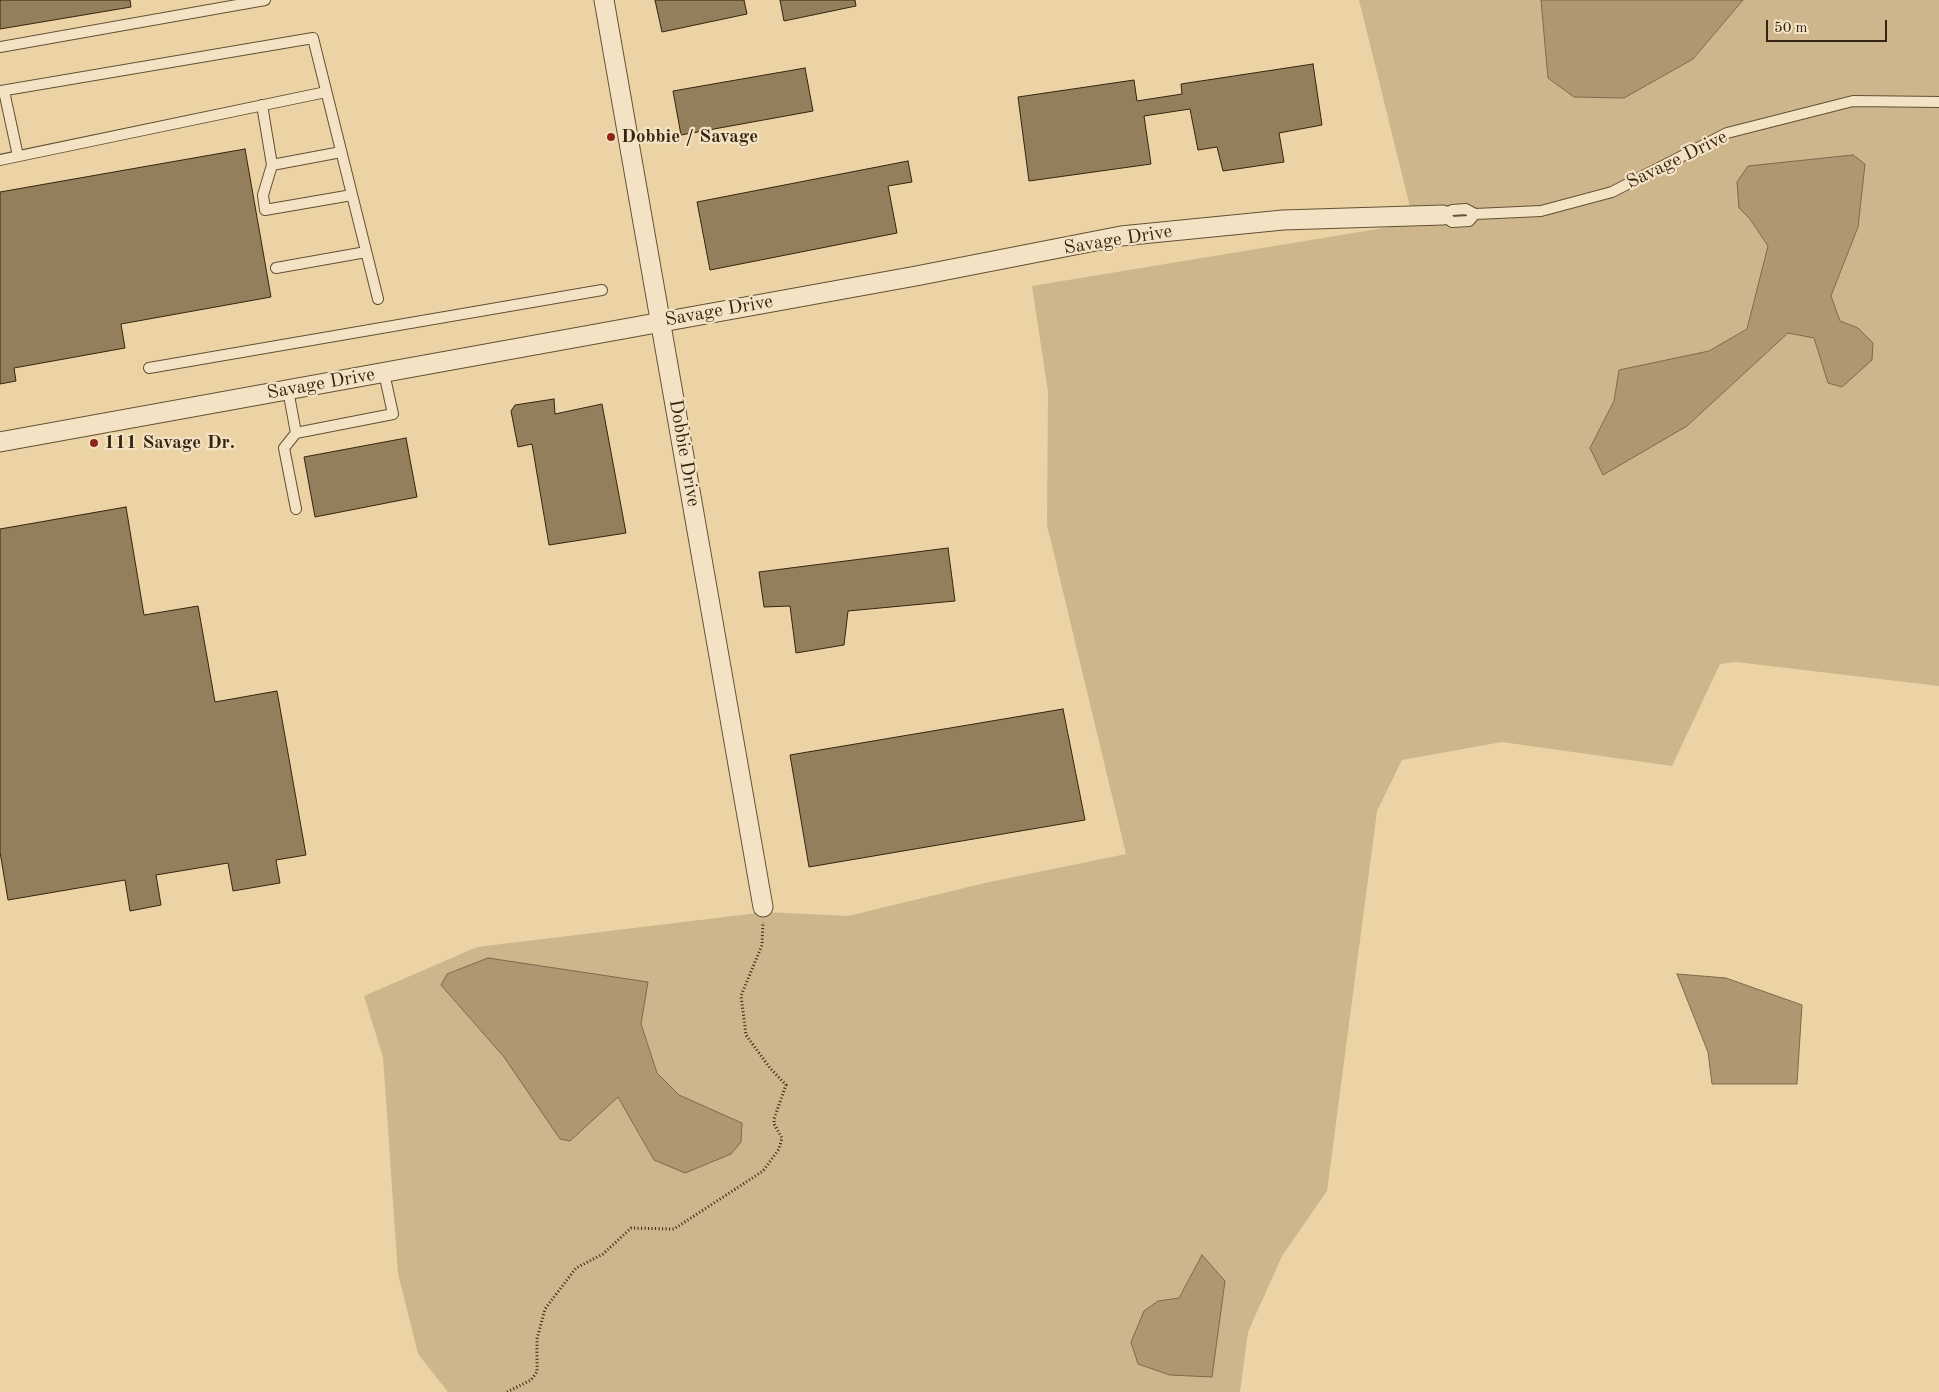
<!DOCTYPE html>
<style>
body{margin:0}
#map{position:relative;width:1939px;height:1392px;overflow:hidden;background:#ecd3a5;font-family:"Old Standard TT",serif}
canvas{display:block}
.scale{position:absolute;left:1766px;top:20px;width:121px;height:22px;box-sizing:border-box;border:2px solid #35240f;border-top:0;padding-left:6px;font-size:15px;line-height:18px;white-space:nowrap;color:#35240f;-webkit-text-stroke:4px #f3e2c4;paint-order:stroke}
</style>
<div id="map">
<canvas width="1939" height="1392"></canvas>
<div class="scale">50 m</div>
</div>
<script>
const g = document.querySelector('canvas').getContext('2d');
g.lineJoin = 'round';
function paint(path, color) { g.fillStyle = color; g.fill(path, 'evenodd'); }
const toPath = rows => new Path2D(rows.map(r => 'M' + r).join(''));
function stroke(path, color, width, dash) { g.strokeStyle = color; g.lineWidth = width; g.lineCap = dash ? 'butt' : 'round'; g.setLineDash(dash || []); g.stroke(path); }
function label(font, color, halo, rows, align = 'center') {
  g.font = font + ' "Old Standard TT",serif'; g.lineWidth = 4.5; g.setLineDash([]); g.textBaseline = 'middle'; g.strokeStyle = halo; g.fillStyle = color; for (const [text, x, y, turn = 0] of rows) {
    g.save(); g.translate(x, y); g.rotate((+turn || 0) * Math.PI / 180); g.textAlign = isNaN(turn) ? turn : align; if (halo) g.strokeText(text, 0, 0); g.fillText(text, 0, 0); g.restore();
  }
}
paint(toPath([
 [1359,0,1541,0,1548,78,1574,97,1624,98,1693,59,1743,0,1939,0,1939,686,1736,662,1720,664,1672,766,1502,742,1402,760,1377,811,1327,1191,1282,1256,1248,1332,1240,1392,448,1392,418,1354,398,1274,383,1057,364,996,477,947,766,912,848,916,985,883,1126,854,1047,525,1048,392,1032,286,1414,223],
 [1739,208,1858,227,1831,296,1840,321,1858,328,1828,383,1814,337,1788,333,1687,426,1590,448,1614,401,1619,370,1709,351,1747,329,1768,246,1750,219],
 [441,985,641,1024,657,1073,679,1095,742,1123,654,1160,618,1097,504,1057]
]), '#cdb58c');
const water = toPath([
 [1541,0,1743,0,1693,59,1624,98,1574,97,1548,78,1541,0],
 [1853,155,1865,164,1858,227,1831,296,1840,321,1858,328,1873,343,1872,360,1842,387,1828,383,1814,338,1788,333,1687,426,1603,475,1590,448,1614,401,1619,370,1709,351,1747,329,1768,246,1750,219,1739,208,1737,182,1748,166,1853,155],
 [488,958,648,982,641,1024,657,1073,679,1095,742,1123,741,1142,731,1154,685,1173,654,1160,618,1097,570,1141,560,1139,504,1057,441,985,447,974,488,958],
 [1677,974,1726,978,1802,1005,1797,1084,1712,1084,1708,1052,1677,974],
 [1202,1255,1225,1281,1212,1377,1170,1375,1138,1364,1131,1342,1144,1311,1158,1301,1179,1298,1202,1255]
]);
paint(water, '#ae9872');
stroke(water, '#7e6a4a', 1);
const building = toPath([
 [0,0,130,0,131,7,0,29,0,0],
 [655,0,744,0,747,14,662,32,655,0],
 [780,0,855,0,856,6,784,21,780,0],
 [1313,64,1322,125,1279,133,1284,162,1223,171,1217,147,1198,150,1190,109,1144,116,1151,164,1029,181,1018,97,1134,80,1137,101,1182,94,1181,84,1313,64],
 [805,68,813,111,681,135,673,91,805,68],
 [245,149,271,297,121,324,125,348,14,368,16,381,0,384,0,192,245,149],
 [908,161,912,182,888,186,897,233,710,270,697,202,908,161],
 [554,399,555,414,602,404,626,533,549,545,532,444,518,447,511,411,515,405,554,399],
 [406,438,417,497,315,517,304,457,406,438],
 [126,507,144,615,198,606,215,702,277,691,306,855,276,860,280,883,233,891,228,863,156,875,161,905,130,911,125,880,8,900,0,852,0,529,126,507],
 [948,548,955,601,848,611,844,645,796,653,790,606,764,607,759,572,948,548],
 [1063,709,1085,820,809,867,790,755,1063,709]
]);
paint(building, '#947f5d');
stroke(building, '#35240f', 1);
const service = toPath([
 [0,47,265,0],
 [0,91,313,38,378,299],
 [4,91,18,156],
 [262,105,272,165,341,152],
 [0,160,326,92],
 [272,165,263,195,265,210,352,195],
 [1475,214,1469,221,1452,222,1443,215,1452,210,1466,209,1475,214,1541,211,1612,192,1727,133,1853,101,1939,102],
 [276,268,366,252],
 [149,368,602,290],
 [288,390,296,433,393,414,384,373],
 [296,509,284,448,296,433]
]);
const minor = toPath([
 [604,0,763,907],
 [0,442,916,276,1121,236,1283,220,1443,215]
]);
stroke(service, '#635034', 12);
stroke(minor, '#635034', 21);
stroke(toPath([
 [507,1392,531,1380,537,1372,537,1339,545,1309,576,1268,603,1254,631,1228,674,1229,763,1171,779,1149,782,1138,774,1124,774,1119,786,1085,770,1068,746,1035,741,996,762,945,763,922]
]), '#35240f', 3, [1, 2.5]);
stroke(service, '#f3e2c4', 10);
stroke(minor, '#f3e2c4', 19);
for (const [x, y, r, color] of [
 [611,137,5,"#8f2418"],
 [94,443,5,"#8f2418"]
]) { const dot = new Path2D(); dot.arc(x, y, r, 0, 2 * Math.PI); g.fillStyle = color; g.fill(dot); stroke(dot, '#f3e2c4', 2); }
label('bold 19px', '#35240f', '#f3e2c4', [
 ["Dobbie / Savage",621,137],
 ["111 Savage Dr.",104,443]
], 'left');
label('19px', '#35240f', '#f3e2c4', [
 ["Savage Drive",1677,160,-26],
 ["Savage Drive",1118,240,-9],
 ["Savage Drive",719,311,-10],
 ["Savage Drive",321,384,-10],
 ["Dobbie Drive",684,453,80]
]);
</script>
